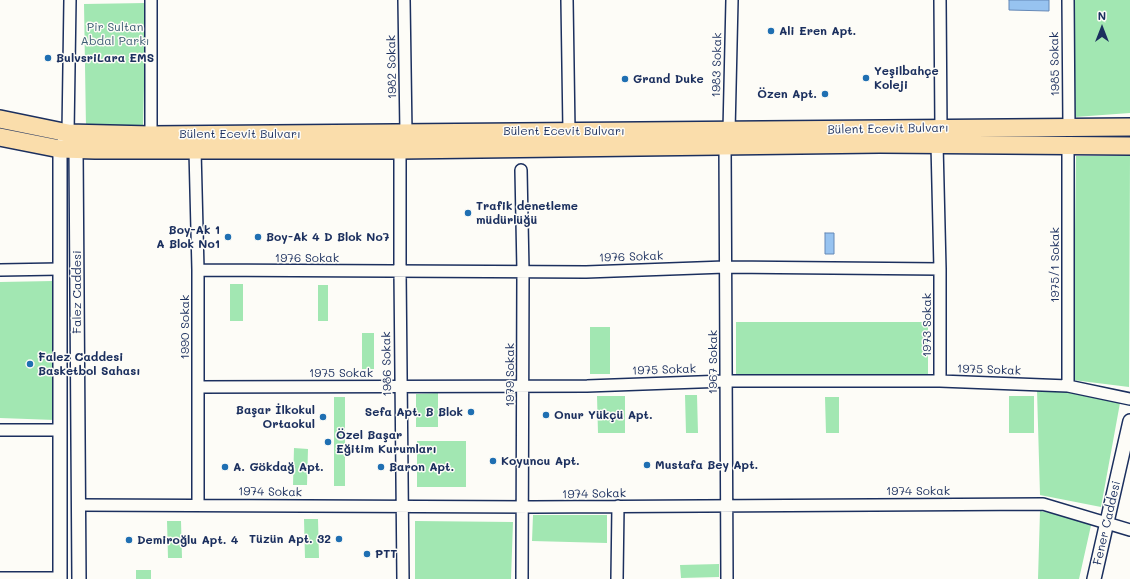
<!DOCTYPE html>
<meta charset="utf-8">
<style>
body{margin:0}
#map{position:relative;width:1130px;height:579px;overflow:hidden;background:#fdfcf7;font-family:Mali,sans-serif}
canvas{display:block}
.north{position:absolute;left:1082px;top:8px;width:40px;height:40px;-webkit-text-stroke:3px #fdfcf7;paint-order:stroke;rotate:0deg;font-size:11px;font-weight:700;line-height:16px;text-align:center;color:#1b2f5e}
.north::after{content:'';display:block;margin:auto;width:14px;height:18px;background:#1b2f5e;clip-path:polygon(50% 0,100% 100%,50% 72%,0 100%)}
</style>
<div id="map">
<canvas width="1130" height="579"></canvas>
<div class="north">N</div>
</div>
<script>
const g = document.querySelector('canvas').getContext('2d');
g.lineJoin = 'round';
function paint(path, color) { g.fillStyle = color; g.fill(path, 'evenodd'); }
const toPath = rows => new Path2D(rows.map(r => 'M' + r).join(''));
function stroke(path, color, width, dash) { g.strokeStyle = color; g.lineWidth = width; g.lineCap = dash ? 'butt' : 'round'; g.setLineDash(dash || []); g.stroke(path); }
function label(font, color, halo, rows, align = 'center') {
  g.font = font + ' Mali,sans-serif'; g.lineWidth = 3; g.setLineDash([]); g.textBaseline = 'middle'; g.strokeStyle = halo; g.fillStyle = color; for (const [text, x, y, turn = 0] of rows) {
    g.save(); g.translate(x, y); g.rotate((+turn || 0) * Math.PI / 180); g.textAlign = isNaN(turn) ? turn : align; if (halo) g.strokeText(text, 0, 0); g.fillText(text, 0, 0); g.restore();
  }
}
paint(toPath([
 [1074,0,1130,0,1130,113,1075,117],
 [146,3,143,127,86,127,84,4],
 [1076,156,1130,156,1129,387,1073,380],
 [53,281,55,420,0,418,0,282],
 [230,284,243,284,243,321,230,321],
 [318,285,328,285,328,321,318,321],
 [736,322,928,322,928,375,736,375],
 [590,327,610,327,610,374,590,374],
 [362,333,374,333,374,369,362,369],
 [1037,390,1068,392,1120,403,1101,507,1040,495],
 [438,393,438,427,416,427,416,394],
 [685,395,697,395,698,433,686,433],
 [597,396,625,396,625,433,598,433],
 [1009,396,1034,396,1034,433,1009,433],
 [334,397,345,397,345,486,334,486],
 [825,397,839,397,839,433,826,433],
 [417,441,466,441,466,487,417,487],
 [294,448,308,449,307,485,293,485],
 [1040,511,1092,521,1079,579,1038,579],
 [533,515,607,515,607,543,532,541],
 [304,519,318,519,319,558,305,558],
 [167,521,181,521,182,558,168,558],
 [415,521,513,522,511,579,415,579],
 [719,564,719,577,681,578,680,565],
 [136,570,151,570,151,579,136,579]
]), '#a2e7b2');
const water = toPath([
 [1009,0,1049,0,1049,11,1009,10,1009,0],
 [825,233,834,233,834,254,825,254,825,233]
]);
paint(water, '#97c3f0');
stroke(water, '#6588b6', 1);
const minor = toPath([
 [151,0,151,135],
 [404,0,406,133],
 [567,0,569,131],
 [940,0,941,129],
 [1068,0,1069,127],
 [729,131,732,0],
 [68,133,70,0],
 [725,145,727,579],
 [195,150,198,270,198,504],
 [400,150,400,271,403,579],
 [521,170,523,271,522,579],
 [940,269,940,381],
 [0,270,60,269],
 [198,270,586,272,725,267,940,269,937,144],
 [1068,386,1068,145],
 [198,387,587,386,726,381,940,381,1068,386,1130,399],
 [0,430,60,430],
 [79,505,533,507,1043,504,1130,530],
 [0,578,60,578],
 [617,579,618,506]
]);
const tertiary = toPath([
 [73,142,76,149,79,579],
 [60,579,60,149,64,142],
 [1094,579,1130,421]
]);
const primary = toPath([
 [0,119,68,133,151,135,1130,127],
 [0,137,60,149,95,150,400,150,880,144,1130,146]
]);
stroke(minor, '#1b2f5e', 14);
stroke(tertiary, '#1b2f5e', 16);
stroke(primary, '#1b2f5e', 20);
stroke(minor, '#fdfcf7', 11);
stroke(tertiary, '#fdfcf7', 13);
stroke(primary, '#faddab', 17);
for (const [x, y, r, color] of [
 [771,31,4,"#1f6fb2"],
 [48,58,4,"#1f6fb2"],
 [866,78,4,"#1f6fb2"],
 [625,79,4,"#1f6fb2"],
 [825,94,4,"#1f6fb2"],
 [468,213,4,"#1f6fb2"],
 [228,237,4,"#1f6fb2"],
 [258,237,4,"#1f6fb2"],
 [30,364,4,"#1f6fb2"],
 [471,412,4,"#1f6fb2"],
 [546,415,4,"#1f6fb2"],
 [323,417,4,"#1f6fb2"],
 [328,442,4,"#1f6fb2"],
 [493,461,4,"#1f6fb2"],
 [647,465,4,"#1f6fb2"],
 [225,467,4,"#1f6fb2"],
 [381,467,4,"#1f6fb2"],
 [339,539,4,"#1f6fb2"],
 [129,540,4,"#1f6fb2"],
 [367,554,4,"#1f6fb2"]
]) { const dot = new Path2D(); dot.arc(x, y, r, 0, 2 * Math.PI); g.fillStyle = color; g.fill(dot); stroke(dot, '#fdfcf7', 1.5); }
label('12px', '#3d5d73', '#fdfcf7', [
 ["Pir Sultan",115,27],
 ["Abdal Parkı",115,41]
]);
label('bold 12px', '#1b2f5e', '#fdfcf7', [
 ["Ali Eren Apt.",779,31],
 ["BulvsriLara EMS",56,58],
 ["Yeşilbahçe",874,71],
 ["Koleji",874,85],
 ["Grand Duke",633,79],
 ["Özen Apt.",817,94,"right"],
 ["Trafik denetleme",476,206],
 ["müdürlüğü",476,220],
 ["Boy-Ak 1",220,230,"right"],
 ["A Blok No1",220,244,"right"],
 ["Boy-Ak 4 D Blok No7",266,237],
 ["Falez Caddesi",38,357],
 ["Basketbol Sahası",38,371],
 ["Başar İlkokul",315,410,"right"],
 ["Ortaokul",315,424,"right"],
 ["Sefa Apt. B Blok",463,412,"right"],
 ["Onur Yükçü Apt.",554,415],
 ["Özel Başar",336,435],
 ["Eğitim Kurumları",336,449],
 ["Koyuncu Apt.",501,461],
 ["Mustafa Bey Apt.",655,465],
 ["A. Gökdağ Apt.",233,467],
 ["Baron Apt.",389,467],
 ["Tüzün Apt. 32",331,539,"right"],
 ["Demiroğlu Apt. 4",137,540],
 ["PTT",375,554]
], 'left');
label('12px', '#1b2f5e', '#fdfcf7', [
 ["1985 Sokak",1055,64,-91],
 ["1983 Sokak",717,65,-89],
 ["1982 Sokak",392,67,-91],
 ["Bülent Ecevit Bulvarı",888,129,-1],
 ["Bülent Ecevit Bulvarı",564,131],
 ["Bülent Ecevit Bulvarı",240,134],
 ["1976 Sokak",631,257,-2],
 ["1976 Sokak",307,258],
 ["1975/1 Sokak",1055,265,-90],
 ["Falez Caddesi",77,292,-90],
 ["1973 Sokak",927,325,-90],
 ["1990 Sokak",185,327,-90],
 ["1967 Sokak",713,362,-90],
 ["1986 Sokak",387,364,-91],
 ["1975 Sokak",664,370,-2],
 ["1975 Sokak",989,370,2],
 ["1975 Sokak",341,373],
 ["1979 Sokak",510,375,-90],
 ["1974 Sokak",918,491],
 ["1974 Sokak",270,492,1],
 ["1974 Sokak",594,494,-1],
 ["Fener Caddesi",1107,523,-77]
]);
</script>
